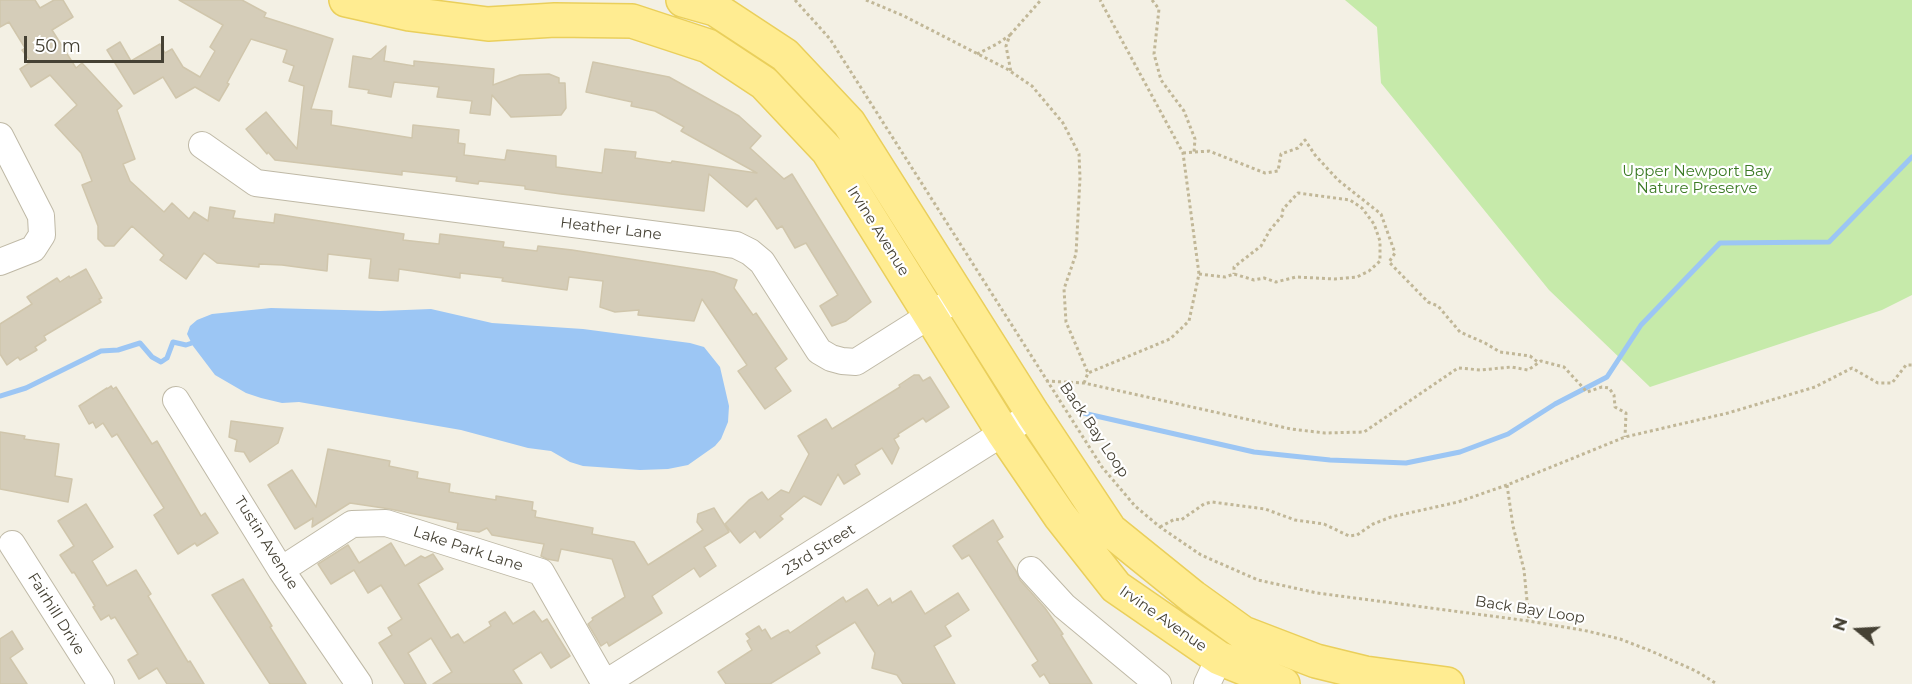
<!DOCTYPE html>
<style>
body{margin:0}
#map{position:relative;width:1912px;height:684px;overflow:hidden;background:#f3f0e4;font-family:Montserrat,sans-serif}
canvas{display:block}
.north{position:absolute;left:1828px;top:600px;width:60px;height:60px;-webkit-text-stroke:4px #fff;paint-order:stroke;rotate:288deg;font-size:16px;font-weight:700;line-height:24px;text-align:center;color:#454134}
.north::after{content:'';display:block;margin:auto;width:21px;height:27px;background:#454134;clip-path:polygon(50% 0,100% 100%,50% 72%,0 100%)}
.scale{position:absolute;left:24px;top:36px;width:140px;height:27px;box-sizing:border-box;border:3px solid #454134;border-top:0;padding-left:8px;font-size:18px;line-height:21px;white-space:nowrap;color:#454134;-webkit-text-stroke:4px #fff;paint-order:stroke}
</style>
<div id="map">
<canvas width="1912" height="684"></canvas>
<div class="north">N</div>
<div class="scale">50 m</div>
</div>
<script>
const g = document.querySelector('canvas').getContext('2d');
g.lineJoin = 'round';
function paint(path, color) { g.fillStyle = color; g.fill(path, 'evenodd'); }
const toPath = rows => new Path2D(rows.map(r => 'M' + r).join(''));
function stroke(path, color, width, dash) { g.strokeStyle = color; g.lineWidth = width; g.lineCap = dash ? 'butt' : 'round'; g.setLineDash(dash || []); g.stroke(path); }
function label(font, color, halo, rows, align = 'center') {
  g.font = font + ' Montserrat,sans-serif'; g.lineWidth = 4.5; g.setLineDash([]); g.textBaseline = 'middle'; g.strokeStyle = halo; g.fillStyle = color; for (const [text, x, y, turn = 0] of rows) {
    g.save(); g.translate(x, y); g.rotate((+turn || 0) * Math.PI / 180); g.textAlign = isNaN(turn) ? turn : align; if (halo) g.strokeText(text, 0, 0); g.fillText(text, 0, 0); g.restore();
  }
}
paint(toPath([
 [1345,0,1912,0,1912,295,1882,310,1650,387,1549,290,1381,83,1377,27]
]), '#c6eaaa');
paint(toPath([
 [271,308,380,311,431,309,492,323,583,329,690,343,704,347,720,367,729,406,728,422,721,439,715,446,688,465,668,469,640,470,583,466,570,462,551,451,528,448,461,430,299,402,282,403,261,398,246,393,215,375,193,346,187,334,190,326,197,320,212,314]
]), '#9cc6f4');
stroke(toPath([
 [0,396,26,388,101,351,118,350,140,343,152,357,161,362,167,358,173,342,186,345,192,343],
 [1083,413,1254,452,1330,460,1406,463,1460,452,1508,434,1555,404,1607,377,1641,325,1720,243,1829,242,1912,157]
]), '#9cc6f4', 5);
const building = toPath([
 [0,0,35,0,40,8,54,0,63,0,73,17,52,30,76,68,82,63,122,106,117,110,135,159,123,164,130,181,164,212,172,203,189,219,194,212,208,221,210,207,235,211,233,218,274,223,275,214,404,234,403,240,439,244,440,234,504,242,503,247,537,251,538,246,572,250,714,272,737,280,734,288,753,315,756,313,787,359,775,368,791,391,765,409,738,371,747,365,702,299,694,321,638,315,639,310,615,312,600,307,603,281,569,277,567,290,502,281,503,278,460,273,460,278,399,269,398,281,369,278,371,259,328,254,327,271,282,265,259,264,259,267,217,263,204,253,186,279,160,260,164,255,132,226,114,246,105,246,98,239,98,226,82,185,92,181,81,153,55,125,77,105,50,75,31,87,20,69,31,62,22,50,25,48,9,22,0,27,0,0],
 [179,0,242,0,266,13,264,17,333,39,311,109,332,111,331,125,412,138,413,125,459,130,458,143,465,144,464,155,505,160,507,150,556,156,556,167,602,173,605,149,636,152,635,158,671,163,672,161,757,173,681,131,684,127,655,111,631,106,632,102,586,92,593,62,669,77,739,116,761,136,750,148,784,179,792,174,871,302,846,321,832,326,820,306,838,295,806,243,795,248,782,226,777,229,756,198,747,207,709,174,704,211,561,194,525,189,525,186,479,181,478,184,456,181,457,177,402,171,402,175,275,160,268,152,267,154,246,129,266,112,297,149,304,86,289,81,294,66,283,62,287,50,251,39,227,83,229,84,219,101,195,87,176,98,163,77,134,94,107,50,120,42,131,61,160,44,165,53,172,49,183,67,200,77,215,51,210,47,223,25,179,0],
 [386,46,384,61,414,66,414,61,494,69,493,85,520,75,549,74,559,78,559,83,565,83,566,108,561,115,511,117,492,95,490,115,470,113,472,101,437,97,439,87,394,82,391,97,368,93,369,90,349,87,353,56,371,59,386,46],
 [86,269,102,298,99,299,101,302,44,336,46,340,35,347,37,350,20,360,18,357,7,365,0,354,0,324,32,304,27,297,57,278,60,282,69,276,70,278,86,269],
 [914,375,919,375,923,381,930,377,949,407,926,422,923,418,898,434,899,436,894,439,899,448,892,464,882,448,855,465,860,474,844,484,838,474,821,505,804,496,780,516,783,519,760,538,755,531,740,543,725,524,749,500,762,492,768,500,781,490,789,493,809,454,798,436,826,419,832,429,900,387,899,385,914,375],
 [111,386,113,389,116,387,152,444,157,441,201,516,205,513,218,533,197,546,195,543,178,554,154,515,164,508,117,434,112,437,103,423,96,428,93,422,89,424,79,406,107,388,107,389,111,386],
 [231,421,283,428,278,443,250,462,244,452,235,451,237,440,229,437,231,421],
 [0,432,25,436,24,439,59,444,55,476,72,479,68,502,0,489,0,432],
 [328,449,390,461,389,466,418,472,417,478,450,484,449,492,454,493,496,500,496,496,533,502,532,510,536,511,535,517,593,528,592,534,634,542,648,565,703,530,697,522,698,514,714,508,729,532,704,547,716,566,700,577,694,568,652,596,662,613,609,646,607,642,601,646,588,624,593,620,592,618,625,597,612,559,561,549,558,561,547,559,541,556,544,544,492,535,487,528,479,532,457,529,458,523,390,509,350,503,312,527,313,518,295,529,268,485,292,470,316,507,328,449],
 [86,504,113,547,92,561,107,586,136,570,151,594,148,596,188,662,190,661,204,684,167,684,157,668,139,679,128,660,138,654,115,617,111,619,109,615,101,620,93,607,95,606,74,572,72,573,60,555,74,546,58,521,86,504],
 [993,520,1003,537,997,541,1016,571,1020,580,1045,608,1063,634,1061,635,1092,684,1050,684,1044,674,1040,677,1032,665,1038,661,969,555,962,559,953,546,993,520],
 [391,543,405,566,421,556,425,558,433,554,443,569,418,584,451,638,458,634,464,643,491,626,489,622,505,612,513,624,534,611,542,622,547,619,570,656,551,668,541,652,513,670,522,684,433,684,452,672,431,638,408,653,426,684,405,684,379,643,392,635,388,628,402,619,381,585,368,593,354,570,331,584,318,564,348,545,359,563,391,543],
 [243,579,272,626,270,627,306,684,270,684,212,595,243,579],
 [867,589,878,606,890,598,892,603,911,591,925,614,958,593,969,610,945,626,951,636,934,646,955,684,903,684,897,675,872,668,875,653,855,622,816,646,820,653,770,684,726,684,718,672,752,650,747,641,750,639,746,634,759,626,762,631,765,629,771,639,783,632,788,630,790,633,843,597,846,602,867,589],
 [12,631,23,649,10,658,27,684,0,684,0,639,12,631]
]);
paint(building, '#d5cdb9');
stroke(building, '#d0c6ac', 1.5);
const minor = toPath([
 [0,136,41,216,42,235,33,249,0,262],
 [202,145,256,183,736,245,750,252,762,262,819,351,831,358,842,361,856,362,959,297],
 [176,400,281,570,359,684],
 [12,544,101,684],
 [281,570,352,524,386,523,541,572,605,684],
 [1031,570,1064,606,1158,684],
 [604,684,1033,414],
 [1207,684,1219,658]
]);
const major = toPath([
 [346,0,409,14,488,24,555,20,632,21,708,46,764,83,828,151,1004,434,1060,516,1116,587,1219,658,1283,684],
 [683,0,715,9,785,55,849,123,1033,414,1110,530,1193,597,1243,633,1316,661,1365,673,1447,684]
]);
stroke(minor, '#bfb9a6', 28);
stroke(major, '#eacf5b', 36);
stroke(toPath([
 [795,0,830,39,1102,467,1135,506,1160,527,1201,555,1258,580,1317,593,1529,621,1587,631,1620,639,1651,651,1696,671,1717,684],
 [866,0,904,16,1007,69,1032,86,1063,123,1079,154,1080,178,1076,254,1064,289,1066,322,1088,373],
 [1152,0,1159,9,1154,54,1161,80,1184,111,1195,139,1194,152],
 [1010,35,1041,0],
 [977,54,997,44,1010,35,1006,46,1011,72],
 [1183,153,1209,151,1265,173,1278,171,1281,154,1298,148,1305,140,1315,155,1338,180,1381,214,1395,253,1389,262,1428,302,1438,306,1460,332,1485,343,1500,352,1530,356,1539,363],
 [1199,274,1225,277,1234,274,1254,280,1264,278,1276,282,1296,277,1335,279,1357,277,1369,271,1380,261,1380,241,1374,224,1362,208,1350,200,1298,193,1283,209,1282,216,1270,230,1261,246,1234,267,1234,274],
 [1046,381,1084,383,1291,429,1325,433,1364,432,1458,368,1481,370,1511,367,1528,370,1541,361,1564,367,1587,392,1602,387,1609,388,1614,395,1615,407,1626,413,1625,437],
 [1084,383,1088,373,1170,339,1189,321,1199,274,1183,153,1100,0],
 [1507,485,1513,526,1524,570,1529,621],
 [1160,527,1175,519,1181,520,1204,504,1212,502,1265,509,1295,520,1324,524,1349,536,1357,535,1373,524,1391,517,1458,502,1507,485,1625,437,1728,413,1815,387,1852,368,1878,383,1892,383,1906,365,1912,365]
]), '#c1b797', 3, [3, 3]);
stroke(minor, '#fff', 26);
stroke(major, '#ffec91', 33);
label('15px', '#3b7a24', '#fff', [
 ["Upper Newport Bay",1697,172],
 ["Nature Preserve",1697,189]
]);
label('15px', '#454134', '#fff', [
 ["Heather Lane",611,229,7],
 ["Irvine Avenue",878,231,58],
 ["Back Bay Loop",1094,430,56],
 ["Tustin Avenue",266,543,58],
 ["Lake Park Lane",468,549,18],
 ["23rd Street",819,550,-32],
 ["Back Bay Loop",1530,610,9],
 ["Fairhill Drive",56,614,58],
 ["Irvine Avenue",1163,619,35]
]);
</script>
